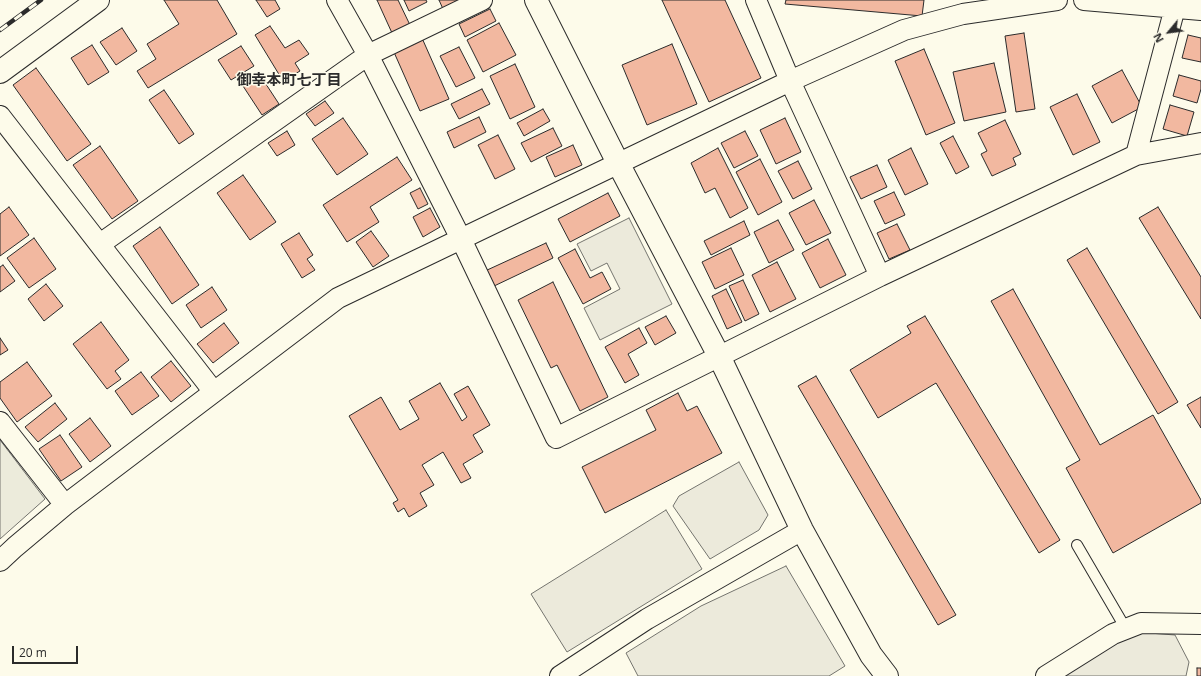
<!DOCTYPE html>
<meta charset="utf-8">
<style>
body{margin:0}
#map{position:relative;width:1201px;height:676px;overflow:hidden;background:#fdfbea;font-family:"Open Sans",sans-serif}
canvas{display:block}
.north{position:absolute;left:1149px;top:12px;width:40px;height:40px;-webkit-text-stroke:3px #fdfbea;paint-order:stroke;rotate:241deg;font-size:11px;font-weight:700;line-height:16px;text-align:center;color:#2b2b2b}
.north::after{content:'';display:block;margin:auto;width:14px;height:18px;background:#2b2b2b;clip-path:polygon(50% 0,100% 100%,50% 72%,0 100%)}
.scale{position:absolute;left:12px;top:646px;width:66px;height:18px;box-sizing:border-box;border:2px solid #2b2b2b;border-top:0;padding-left:5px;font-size:12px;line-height:14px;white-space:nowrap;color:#2b2b2b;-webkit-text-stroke:3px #fdfbea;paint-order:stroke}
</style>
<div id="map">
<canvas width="1201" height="676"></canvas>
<div class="north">N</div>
<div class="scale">20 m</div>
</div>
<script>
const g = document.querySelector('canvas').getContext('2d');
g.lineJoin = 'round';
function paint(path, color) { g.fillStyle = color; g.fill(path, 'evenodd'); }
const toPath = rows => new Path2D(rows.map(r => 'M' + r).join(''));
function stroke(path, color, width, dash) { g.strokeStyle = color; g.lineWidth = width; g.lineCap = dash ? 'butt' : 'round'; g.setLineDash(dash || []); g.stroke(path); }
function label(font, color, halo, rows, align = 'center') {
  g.font = font + ' "Open Sans","Noto Sans JP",sans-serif'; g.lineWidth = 3; g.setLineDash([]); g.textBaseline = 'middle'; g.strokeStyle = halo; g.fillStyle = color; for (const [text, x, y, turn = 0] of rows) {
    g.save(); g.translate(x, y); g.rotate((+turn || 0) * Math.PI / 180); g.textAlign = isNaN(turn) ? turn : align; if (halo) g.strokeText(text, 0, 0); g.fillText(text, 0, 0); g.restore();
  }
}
const green = toPath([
 [0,440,45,499,0,539,0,440]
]);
paint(green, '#ecebdb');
stroke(green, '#74746e', 1);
const parking = toPath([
 [629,218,672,304,600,340,584,308,620,289,607,263,591,271,577,244,629,218],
 [739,462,768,515,759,530,710,559,673,506,679,496,739,462],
 [666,510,702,569,567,652,531,594,666,510],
 [786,566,845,666,829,676,638,676,626,653,701,606,786,566],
 [1136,632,1175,635,1189,662,1186,676,1062,676,1136,632]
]);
paint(parking, '#eceadb');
stroke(parking, '#74746e', 1);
const building = toPath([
 [164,0,217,0,237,34,148,88,137,71,156,59,147,44,179,24,164,0],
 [256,0,275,0,280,9,267,17,256,0],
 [377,0,398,0,410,25,392,33,377,0],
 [404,0,426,0,427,2,409,11,404,0],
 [439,0,460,0,443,9,439,0],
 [662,0,725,0,761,78,709,102,662,0],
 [786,0,924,0,922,16,785,4,786,0],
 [490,9,496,21,465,37,459,24,490,9],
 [499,23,516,55,483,72,467,40,499,23],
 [270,26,285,48,299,40,309,54,295,63,300,71,283,81,255,35,270,26],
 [122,28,137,51,116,65,100,42,122,28],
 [1024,33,1035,109,1016,112,1005,36,1024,33],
 [1188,35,1201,38,1201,62,1182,58,1188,35],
 [422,38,449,99,420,111,393,50,422,38],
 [672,44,697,104,647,125,622,65,672,44],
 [92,45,109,72,88,85,71,58,92,45],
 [241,46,254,66,231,80,218,60,241,46],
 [459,47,475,78,456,87,440,56,459,47],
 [924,49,955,123,926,135,895,61,924,49],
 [994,63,1006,112,964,121,953,72,994,63],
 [515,64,535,107,510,119,490,76,515,64],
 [36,68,91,144,67,161,13,85,36,68],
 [1122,70,1142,107,1112,123,1092,86,1122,70],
 [260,75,279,104,262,115,243,86,260,75],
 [1179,75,1201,81,1201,89,1197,103,1173,96,1179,75],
 [482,89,490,104,459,119,451,104,482,89],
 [164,90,194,134,179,144,149,100,164,90],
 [1077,94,1100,142,1073,155,1050,107,1077,94],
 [325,101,334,113,315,126,306,114,325,101],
 [1170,105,1194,112,1187,136,1163,129,1170,105],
 [543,109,550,121,524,136,517,123,543,109],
 [479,117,486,132,454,148,447,132,479,117],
 [343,118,368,154,337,175,312,139,343,118],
 [785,118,801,152,776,164,760,130,785,118],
 [1005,120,1021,154,1013,158,1016,165,992,176,981,154,987,151,978,133,1005,120],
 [553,128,562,146,531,162,521,143,553,128],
 [287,131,295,145,277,156,268,143,287,131],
 [745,131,758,156,734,168,721,143,745,131],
 [498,135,515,169,495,179,478,145,498,135],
 [953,136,969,167,956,174,940,143,953,136],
 [573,145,582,165,555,177,546,157,573,145],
 [100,146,138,201,112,219,73,165,100,146],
 [718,148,748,208,730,218,715,188,705,193,691,163,718,148],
 [911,148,928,184,905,195,888,160,911,148],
 [397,157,412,180,370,207,379,222,347,242,323,205,397,157],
 [760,159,782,202,758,215,736,172,760,159],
 [798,161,812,189,793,199,778,171,798,161],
 [877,165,887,187,861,199,850,177,877,165],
 [243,175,276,222,250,240,217,193,243,175],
 [420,188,428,204,418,209,410,193,420,188],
 [894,192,905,215,885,224,874,201,894,192],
 [608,193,620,216,570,242,558,219,608,193],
 [814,200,831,233,806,245,789,213,814,200],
 [9,207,29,235,0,256,0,214,9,207],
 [1158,207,1201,277,1201,319,1139,218,1158,207],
 [430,208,440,227,423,237,413,217,430,208],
 [778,220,794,250,769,263,754,232,778,220],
 [744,221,750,235,711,255,704,241,744,221],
 [897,224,910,250,889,259,877,233,897,224],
 [160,227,199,285,172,304,133,246,160,227],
 [371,231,389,256,373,267,356,242,371,231],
 [299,233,313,255,307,259,315,270,302,278,281,244,299,233],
 [34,238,56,269,29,288,7,258,34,238],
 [828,239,846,275,820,288,802,253,828,239],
 [546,243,553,258,492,287,485,271,546,243],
 [731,248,744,275,715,289,702,262,731,248],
 [1087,248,1178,402,1158,414,1067,260,1087,248],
 [575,249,590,278,602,272,611,289,583,304,558,258,575,249],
 [777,262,796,299,770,312,752,275,777,262],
 [3,265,15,281,0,292,0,267,3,265],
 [743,280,759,314,745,321,729,286,743,280],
 [553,282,608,397,580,411,557,365,551,368,518,300,553,282],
 [46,284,63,306,44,321,28,299,46,284],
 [212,287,227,310,201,328,186,305,212,287],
 [726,289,742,322,727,329,712,296,726,289],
 [1013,289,1100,445,1153,415,1201,500,1201,503,1113,553,1066,468,1080,460,991,301,1013,289],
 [666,316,676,333,655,345,645,327,666,316],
 [925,316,1060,540,1039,553,936,383,878,418,850,370,911,333,907,326,925,316],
 [101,322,129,360,115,371,121,379,107,389,73,344,101,322],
 [224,323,239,343,213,363,197,344,224,323],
 [639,328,647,343,628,354,639,375,625,383,605,347,639,328],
 [0,338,8,350,0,355,0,338],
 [171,361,191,386,171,402,151,377,171,361],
 [27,362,52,396,17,422,0,398,0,382,27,362],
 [141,372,159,396,132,415,115,391,141,372],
 [816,376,956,615,938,625,798,386,816,376],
 [440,383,462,421,467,417,454,394,468,386,490,425,473,435,483,452,463,464,471,478,461,483,443,452,422,465,434,485,420,493,427,506,409,517,404,508,398,512,393,503,398,500,349,416,381,397,400,430,419,419,409,401,440,383],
 [678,393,687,411,697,406,722,453,605,513,582,467,656,430,646,410,678,393],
 [1201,397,1201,428,1187,405,1201,397],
 [55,403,67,419,38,442,25,427,55,403],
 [90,418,111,446,90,462,69,434,90,418],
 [60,435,82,467,61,481,39,449,60,435],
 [1197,668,1201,668,1201,676,1197,676,1197,668]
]);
paint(building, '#f2b8a0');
stroke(building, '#2b2b2b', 1);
const lane = toPath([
 [1077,545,1126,629]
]);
const street = toPath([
 [337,0,368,55,461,239,556,438,880,276,1136,155,1201,143],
 [756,0,790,81,880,276],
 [1084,0,1201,10],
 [0,116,214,392],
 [1136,155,1177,0],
 [100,244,368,55,482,0],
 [0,422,65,505],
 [0,561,15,547,65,505,338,298,790,81,904,30,963,14,1057,0],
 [560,676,647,619,802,530],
 [1046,676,1113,634,1141,623,1201,624]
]);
const secondary = toPath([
 [536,0,618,163,719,356,802,530,871,655,887,676],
 [0,72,98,0]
]);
stroke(lane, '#2b2b2b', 12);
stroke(street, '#2b2b2b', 22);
stroke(secondary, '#2b2b2b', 24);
stroke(lane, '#fdfbea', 10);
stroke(street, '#fdfbea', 20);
stroke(secondary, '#fdfbea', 22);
const rail = toPath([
 [0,30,41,0]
]);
stroke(rail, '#2b2b2b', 4.5);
stroke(rail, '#fdfbea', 3, [9]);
label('bold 15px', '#2b2b2b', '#fdfbea', [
 ["御幸本町七丁目",289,81]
]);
</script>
